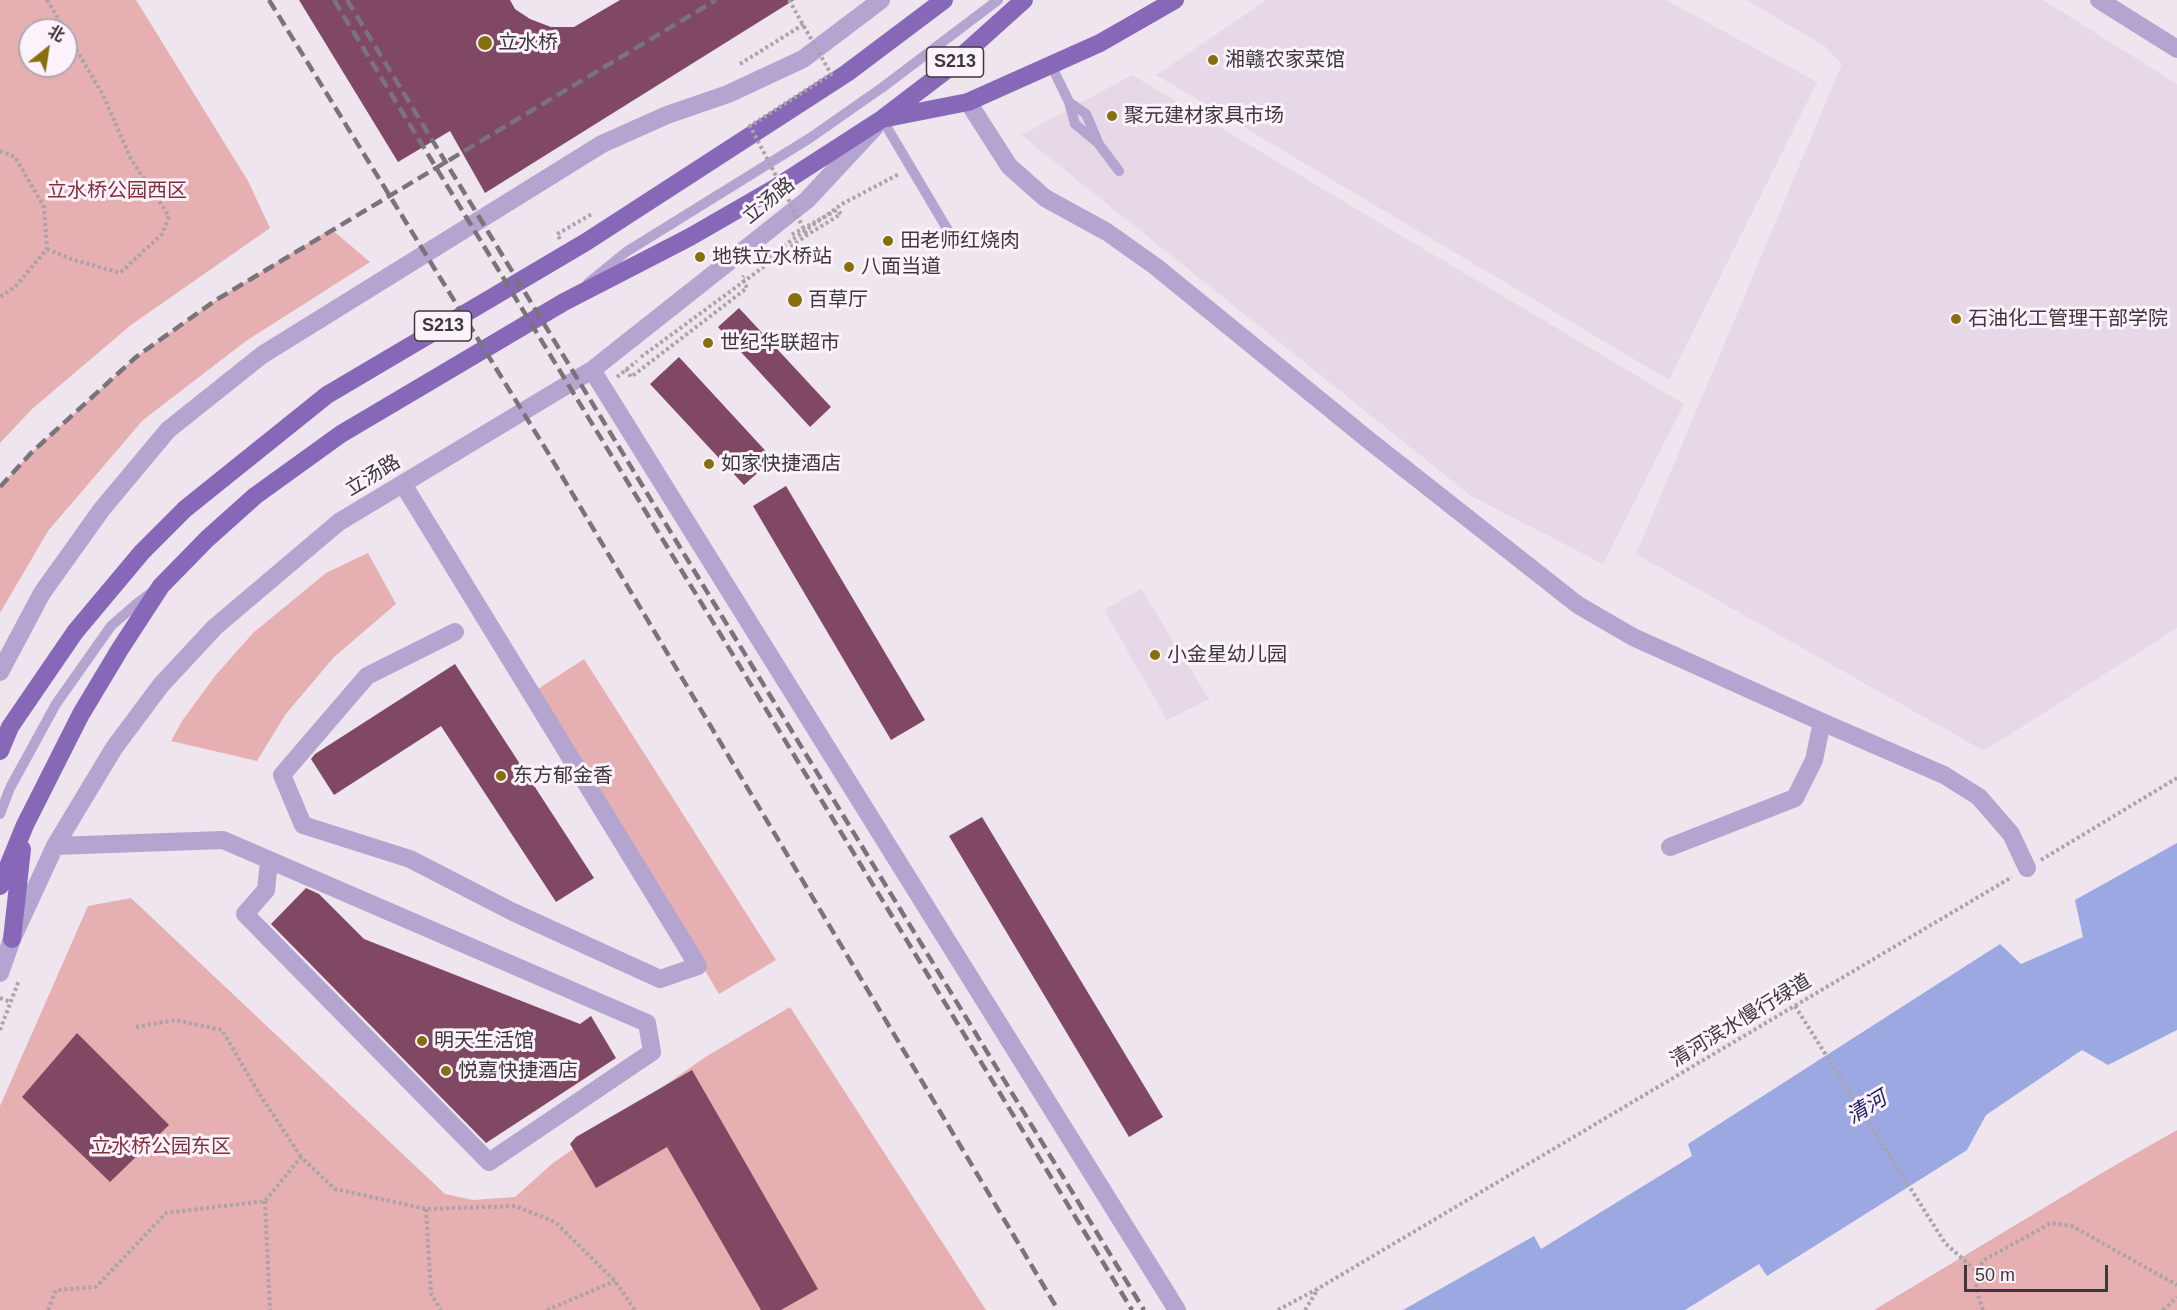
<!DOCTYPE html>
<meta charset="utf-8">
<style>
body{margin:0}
#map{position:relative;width:2177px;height:1310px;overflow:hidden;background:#eee5ee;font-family:Arial,"Noto Sans SC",sans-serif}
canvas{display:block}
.north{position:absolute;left:18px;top:18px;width:60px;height:60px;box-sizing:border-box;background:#fcf2fc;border:2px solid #afa8af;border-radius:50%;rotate:30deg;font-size:16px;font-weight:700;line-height:24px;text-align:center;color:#3c383c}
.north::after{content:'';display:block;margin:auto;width:21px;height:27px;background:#876f0e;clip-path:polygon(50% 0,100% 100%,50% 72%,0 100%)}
.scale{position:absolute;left:1964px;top:1265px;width:144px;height:27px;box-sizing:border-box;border:3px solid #3c383c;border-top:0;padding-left:8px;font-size:18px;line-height:21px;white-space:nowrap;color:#3c383c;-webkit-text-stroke:4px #fcf2fc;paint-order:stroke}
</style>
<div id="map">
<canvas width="2177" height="1310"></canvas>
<div class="north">北</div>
<div class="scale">50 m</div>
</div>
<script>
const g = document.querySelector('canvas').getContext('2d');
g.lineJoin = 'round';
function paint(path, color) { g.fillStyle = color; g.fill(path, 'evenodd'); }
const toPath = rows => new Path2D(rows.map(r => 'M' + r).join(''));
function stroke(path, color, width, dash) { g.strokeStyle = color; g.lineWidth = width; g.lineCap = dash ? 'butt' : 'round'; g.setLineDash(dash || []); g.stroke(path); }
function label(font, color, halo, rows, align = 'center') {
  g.font = font + ' Arial,"Noto Sans SC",sans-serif'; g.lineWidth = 6; g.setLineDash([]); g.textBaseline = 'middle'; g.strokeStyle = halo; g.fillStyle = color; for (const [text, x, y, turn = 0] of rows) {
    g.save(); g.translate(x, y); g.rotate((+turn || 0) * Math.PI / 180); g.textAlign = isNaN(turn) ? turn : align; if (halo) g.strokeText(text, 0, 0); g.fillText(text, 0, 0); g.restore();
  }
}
paint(toPath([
 [1267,0,1666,0,1817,82,1669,380,1156,75],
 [1746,0,2043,0,2177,84,2177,628,1984,751,1636,554,1842,64,1825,46],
 [1132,75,1684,404,1603,564,1471,496,1021,135],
 [1141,589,1209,699,1167,720,1104,610]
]), '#e7d8e7');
paint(toPath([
 [0,0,136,0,248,181,270,228,131,325,32,409,0,443],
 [30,30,66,30,66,66,30,66],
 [331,229,370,262,246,341,143,420,48,531,0,613,0,487,5,481,31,453,136,357,216,300],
 [368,553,396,604,334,657,285,715,257,761,171,741,182,721,215,676,253,633,326,573],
 [584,659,776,960,719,994,538,689],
 [131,898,445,1194,473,1200,515,1197,553,1163,707,1056,790,1007,986,1310,0,1310,0,1106,88,906],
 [2177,1130,2177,1310,1874,1310,2112,1167]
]), '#e6afb1');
paint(toPath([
 [2177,843,2177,1030,2108,1065,2082,1050,1986,1115,1967,1150,1767,1276,1759,1264,1685,1310,1403,1310,1534,1236,1541,1249,1692,1156,1688,1144,2000,944,2021,964,2083,937,2075,900]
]), '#9ca8e1');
paint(toPath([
 [299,0,510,0,515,9,530,19,551,27,574,27,620,0,794,0,485,193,450,131,398,162],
 [739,308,831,407,810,427,718,327],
 [679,357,773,459,744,485,650,384],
 [786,486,925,720,891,740,753,506],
 [455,664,594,878,556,902,441,726,334,795,311,759,315,754],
 [982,817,1163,1117,1129,1137,949,836],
 [306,888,319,894,364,939,580,1024,591,1016,616,1058,486,1143,271,924],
 [77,1033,169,1125,110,1182,22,1097],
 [692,1070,818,1289,781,1310,761,1310,667,1147,596,1188,570,1144,576,1137]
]), '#804862');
stroke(toPath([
 [47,0,65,30],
 [740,64,804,24],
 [0,151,15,157,44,207,47,249,15,287,0,297],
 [560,239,557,234,592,214],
 [47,249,71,259,120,273,162,234,169,216,131,159,103,95,66,32],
 [764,260,842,204,899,174],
 [626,369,631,377,747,288,742,278,744,276],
 [617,377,637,361],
 [2041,860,2177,778],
 [0,998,11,1002],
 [1795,1006,1945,1243,1976,1271],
 [136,1027,175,1020,222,1030,257,1090,301,1157],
 [0,1030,19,980],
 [265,1201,270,1310],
 [426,1209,431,1294,441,1310],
 [48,1310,56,1290,96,1287,166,1213,265,1201,301,1157,335,1189,426,1209,515,1206,555,1222,615,1281,635,1310],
 [547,1310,615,1281],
 [1278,1310,1319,1288,2012,877],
 [1305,1310,1318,1289],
 [1983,1310,1976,1289,1976,1271,1984,1260,2051,1223,2072,1226,2177,1285],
 [2163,1310,2177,1297]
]), '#aaa3aa', 4, [3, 3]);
stroke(toPath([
 [1051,65,1069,102,1075,124,1098,143,1119,171],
 [1069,102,1086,114,1098,142],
 [882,119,949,232],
 [588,283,626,252,810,138,883,87,998,0],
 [0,814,10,788,56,704,111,626,135,605,152,592]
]), '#b3a4d0', 10);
stroke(toPath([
 [2099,0,2177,49],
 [968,102,1009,166,1045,198,1107,232,1155,266,1371,442,1578,605,1633,637,1822,722,1944,775,1979,797,2011,834,2027,868],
 [592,370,1177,1310],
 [403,484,698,966,660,979,513,912,410,859,303,825,282,775,367,676,455,632],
 [0,672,42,593,102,509,168,430,262,355,602,144,667,115,728,94,803,59,881,0],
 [55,846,223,840,647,1023,652,1052,489,1162,245,914,266,890,269,861],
 [1670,847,1795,798,1814,760,1822,722],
 [0,973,12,939,55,846,114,748,161,685,215,627,339,522,592,370,807,200,875,127]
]), '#b3a4d0', 18);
stroke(toPath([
 [887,118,968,102,1100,43,1175,0],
 [0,751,10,727,75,632,142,552,185,509,327,395,586,242,847,73,944,0],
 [0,886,25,825,81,714,120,649,161,586,207,539,255,496,341,434,564,302,690,237,775,188,882,119,945,71,1024,0],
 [12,939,22,849]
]), '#8768b8', 18);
stroke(toPath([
 [269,0,550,456,1058,1310],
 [334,0,1132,1310],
 [347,0,1144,1310],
 [0,487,31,453,136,357,216,300,716,0]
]), '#7a747a', 4.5, [12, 6]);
stroke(toPath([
 [789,0,831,74,750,126,807,235],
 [641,357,807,235,841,214,837,210,789,236]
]), '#aaa3aa', 4, [3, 3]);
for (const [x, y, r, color] of [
 [485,43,8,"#876f0e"],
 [1213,60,6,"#876f0e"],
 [1112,116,6,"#876f0e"],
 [888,241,6,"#876f0e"],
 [700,257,6,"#876f0e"],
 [849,267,6,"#876f0e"],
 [795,300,8,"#876f0e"],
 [1956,319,6,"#876f0e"],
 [708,343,6,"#876f0e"],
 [709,464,6,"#876f0e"],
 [1155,655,6,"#876f0e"],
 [501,776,6,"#876f0e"],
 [422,1041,6,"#876f0e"],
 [446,1071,6,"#876f0e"]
]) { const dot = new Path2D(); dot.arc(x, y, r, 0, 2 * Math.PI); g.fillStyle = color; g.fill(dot); stroke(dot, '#fcf2fc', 2); }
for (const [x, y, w] of [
 [955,62,57],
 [443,326,57]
]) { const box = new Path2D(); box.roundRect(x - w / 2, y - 15, w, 30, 4.5); g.fillStyle = '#fcf2fc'; g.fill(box); stroke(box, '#3c383c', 1.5); }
label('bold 18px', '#3c383c', null, [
 ["S213",955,62],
 ["S213",443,326]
]);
label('20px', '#3c383c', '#fcf2fc', [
 ["立水桥",498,43],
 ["湘赣农家菜馆",1225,60],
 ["聚元建材家具市场",1124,116],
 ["田老师红烧肉",900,241],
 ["地铁立水桥站",712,257],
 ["八面当道",861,267],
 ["百草厅",808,300],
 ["石油化工管理干部学院",1968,319],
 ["世纪华联超市",720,343],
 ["如家快捷酒店",721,464],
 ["小金星幼儿园",1167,655],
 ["东方郁金香",513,776],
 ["明天生活馆",434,1041],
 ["悦嘉快捷酒店",458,1071]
], 'left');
label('20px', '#823039', '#fcf2fc', [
 ["立水桥公园西区",117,191],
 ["立水桥公园东区",161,1147]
]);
label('20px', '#3c383c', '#fcf2fc', [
 ["立汤路",769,201,-39],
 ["立汤路",373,476,-31],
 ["清河滨水慢行绿道",1741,1021,-31]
]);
label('italic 21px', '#1e2062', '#fcf2fc', [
 ["清河",1867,1108,-31]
]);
</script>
